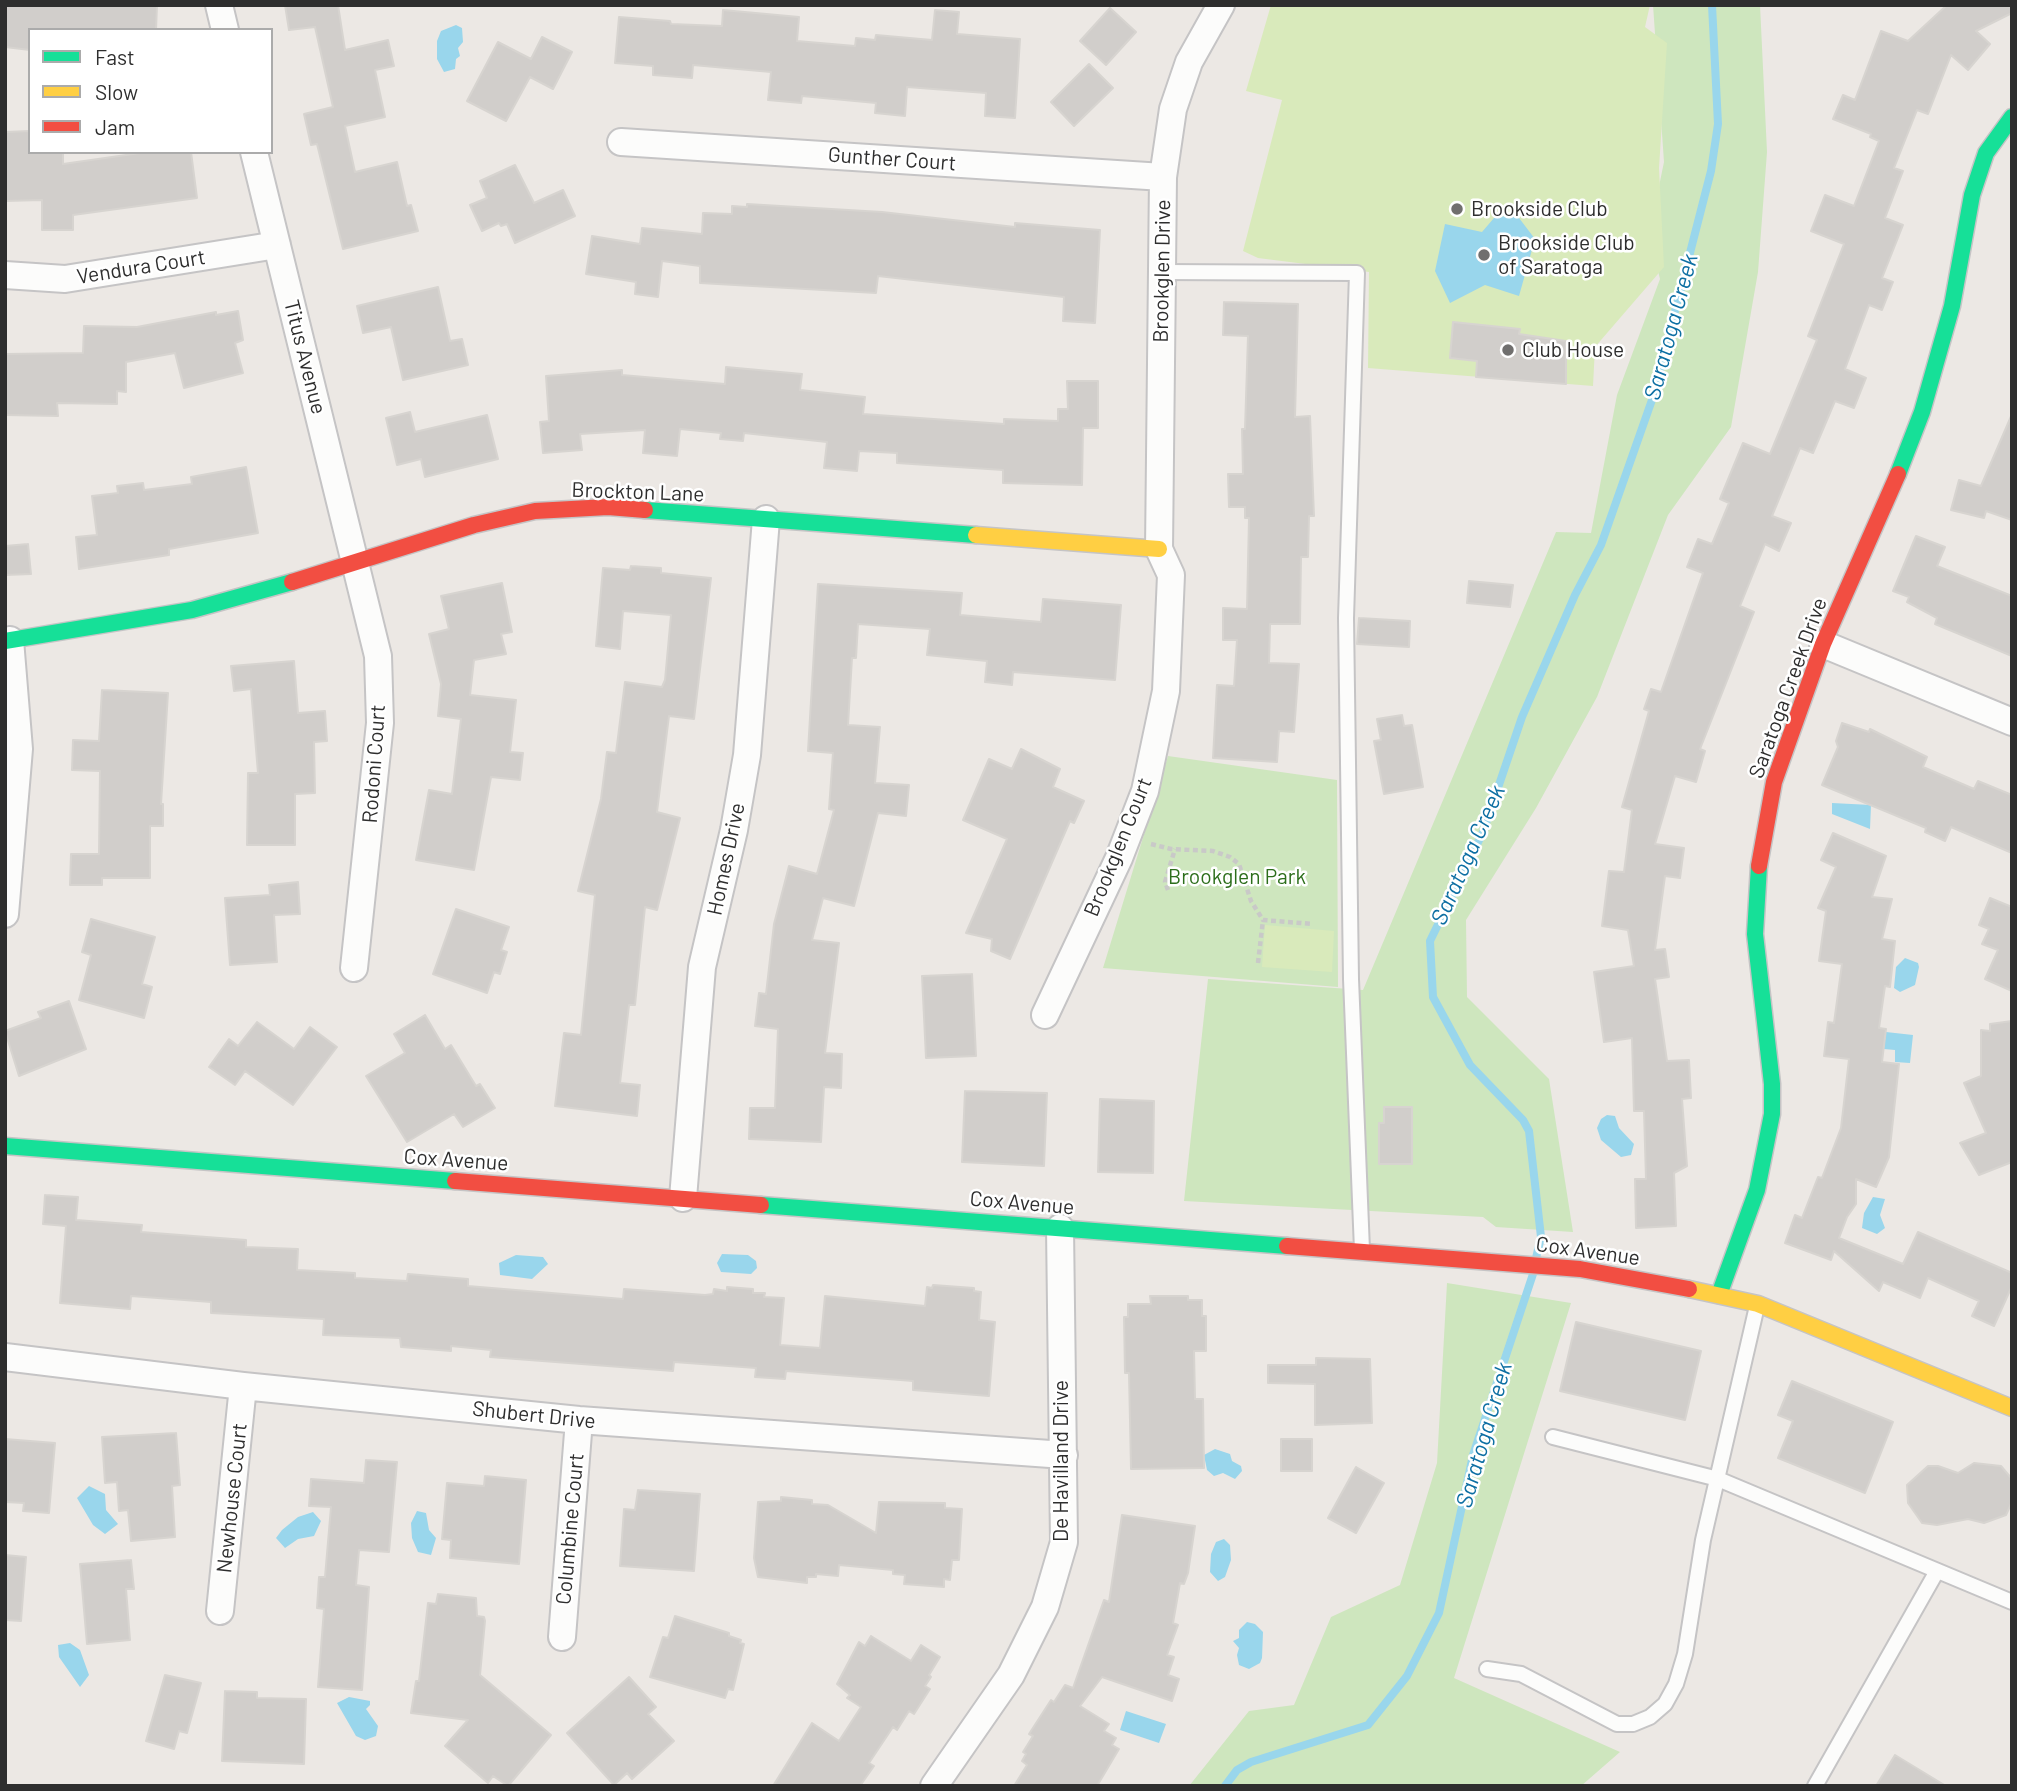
<!DOCTYPE html>
<style>
body{margin:0}
#map{position:relative;width:2017px;height:1791px;overflow:hidden;background:#ece8e4;font-family:Barlow,sans-serif}
canvas{display:block}
.frame{position:absolute;inset:0;border:7px solid #2e2e2e;pointer-events:none}
.legend{position:absolute;left:28px;top:28px;width:245px;height:126px;box-sizing:border-box;background:#fff;border:2px solid #ababab;margin:0;padding:9px 12px;list-style:none;font-size:21px;color:#2e2e2e}
.legend li{display:flex;align-items:center;gap:14px;height:35px}
.legend b{width:35px;border:2px solid #ababab}
</style>
<div id="map">
<canvas width="2017" height="1791"></canvas>
<div class="frame"></div>
<ul class="legend">
<li><b style="height:9px;background:#16e098"></b>Fast</li>
<li><b style="height:9px;background:#ffcf43"></b>Slow</li>
<li><b style="height:9px;background:#f24e42"></b>Jam</li>
</ul>
</div>
<script>
const g = document.querySelector('canvas').getContext('2d');
g.lineJoin = 'round';
function paint(path, color) { g.fillStyle = color; g.fill(path, 'evenodd'); }
const toPath = rows => new Path2D(rows.map(r => 'M' + r).join(''));
function stroke(path, color, width, dash) { g.strokeStyle = color; g.lineWidth = width; g.lineCap = dash ? 'butt' : 'round'; g.setLineDash(dash || []); g.stroke(path); }
function label(font, color, halo, rows, align = 'center') {
  g.font = font + ' Barlow,sans-serif'; g.lineWidth = 5; g.setLineDash([]); g.textBaseline = 'middle'; g.strokeStyle = halo; g.fillStyle = color; for (const [text, x, y, turn = 0] of rows) {
    g.save(); g.translate(x, y); g.rotate((+turn || 0) * Math.PI / 180); g.textAlign = isNaN(turn) ? turn : align; if (halo) g.strokeText(text, 0, 0); g.fillText(text, 0, 0); g.restore();
  }
}
paint(toPath([
 [1653,5,1760,5,1767,152,1758,272,1731,427,1668,515,1597,697,1536,808,1466,920,1467,997,1549,1079,1573,1232,1496,1227,1483,1217,1184,1201,1208,979,1363,990,1556,532,1591,533,1617,395,1660,279,1649,235,1664,162],
 [1168,756,1337,780,1338,987,1103,968],
 [1447,1283,1571,1303,1454,1678,1620,1752,1581,1786,1189,1786,1249,1711,1294,1705,1331,1617,1400,1585,1437,1463]
]), '#cee6be');
paint(toPath([
 [1271,5,1650,5,1645,27,1667,43,1659,168,1664,267,1595,347,1593,386,1368,368,1369,272,1258,258,1243,251,1282,100,1246,91],
 [1265,925,1334,931,1332,972,1262,967]
]), '#d9eabb');
paint(toPath([
 [456,25,462,28,463,42,458,48,460,56,456,59,455,69,444,72,437,59,437,41,441,31],
 [1516,214,1535,239,1519,296,1485,285,1450,303,1435,271,1445,224,1482,232,1494,218],
 [1832,803,1871,805,1870,829,1832,814],
 [1905,958,1918,963,1919,967,1915,985,1900,992,1894,988,1896,967],
 [1886,1032,1913,1035,1910,1063,1895,1062,1895,1050,1884,1049],
 [1607,1115,1615,1116,1619,1128,1634,1144,1631,1155,1621,1157,1601,1140,1597,1128,1601,1119],
 [1873,1197,1885,1199,1880,1215,1885,1228,1877,1234,1862,1228,1864,1213],
 [722,1254,748,1255,756,1261,757,1268,751,1274,721,1272,717,1263],
 [516,1255,543,1257,548,1264,532,1279,500,1275,499,1263],
 [1215,1449,1230,1454,1232,1461,1241,1466,1242,1471,1235,1479,1223,1473,1214,1476,1207,1470,1204,1455],
 [89,1486,105,1494,106,1510,118,1524,105,1534,93,1525,77,1498],
 [417,1511,426,1513,429,1530,436,1538,431,1555,418,1552,412,1538,411,1523],
 [313,1512,321,1521,314,1536,298,1539,285,1548,276,1538,282,1530,298,1517],
 [1224,1539,1230,1545,1231,1560,1225,1577,1218,1581,1210,1572,1211,1554,1216,1542],
 [1247,1622,1255,1624,1263,1632,1262,1658,1260,1663,1249,1669,1239,1665,1237,1655,1239,1648,1233,1641,1239,1638,1239,1630],
 [70,1643,80,1650,89,1675,80,1687,59,1657,58,1645],
 [349,1697,370,1701,370,1705,366,1709,378,1726,376,1736,365,1740,356,1736,337,1703],
 [1126,1711,1166,1724,1159,1743,1120,1730]
]), '#99d6ec');
stroke(toPath([
 [1536,1258,1541,1237,1529,1131,1523,1120,1470,1065,1433,997,1430,941,1483,832,1522,717,1575,595,1601,545,1653,397,1711,171,1718,124,1712,5],
 [1225,1786,1237,1770,1251,1762,1368,1725,1407,1676,1439,1613,1473,1455,1533,1274]
]), '#99d6ec', 8);
const building = toPath([
 [5,5,157,5,156,30,30,30,30,50,5,47,5,5],
 [285,5,338,5,345,50,388,40,394,66,375,70,385,117,345,126,355,172,397,162,407,206,411,205,418,231,343,249,317,144,311,145,304,114,333,107,315,27,289,30,285,5],
 [1947,5,2012,5,2012,13,1976,31,1990,44,1968,70,1951,55,1928,114,1917,110,1894,168,1903,171,1885,218,1903,225,1882,278,1893,282,1882,310,1869,305,1845,369,1866,378,1854,408,1835,401,1813,453,1800,448,1772,516,1791,523,1779,551,1765,544,1740,606,1754,612,1700,749,1705,751,1696,782,1675,776,1655,844,1684,848,1680,878,1665,876,1655,950,1665,949,1669,977,1655,979,1667,1061,1689,1060,1691,1098,1682,1099,1687,1166,1674,1173,1676,1226,1636,1228,1635,1179,1646,1179,1644,1111,1634,1111,1632,1038,1604,1042,1594,972,1634,966,1628,930,1602,926,1609,871,1624,872,1632,810,1622,807,1649,711,1644,709,1651,689,1661,692,1703,573,1687,567,1698,539,1712,544,1729,503,1720,499,1743,443,1770,454,1817,340,1808,336,1844,244,1811,231,1825,195,1854,206,1879,141,1870,137,1871,134,1833,119,1843,95,1855,100,1881,31,1908,41,1947,5],
 [1110,8,1136,32,1106,65,1080,41,1110,8],
 [723,10,799,17,797,41,855,46,856,38,875,40,876,35,932,40,935,10,959,12,957,34,1020,39,1015,118,985,116,986,93,907,87,905,116,875,113,876,103,802,96,801,103,768,100,771,72,693,65,692,78,653,75,653,66,615,63,619,17,670,21,671,24,722,26,723,10],
 [542,37,572,52,553,89,530,77,506,121,467,101,498,42,531,59,542,37],
 [1089,64,1113,88,1074,126,1051,102,1089,64],
 [30,131,30,152,63,152,63,164,147,152,191,152,197,198,73,215,73,230,42,230,42,200,5,201,5,132,30,131],
 [515,165,534,203,563,190,575,216,515,243,507,224,501,226,499,223,482,231,470,205,487,198,480,181,515,165],
 [747,204,882,212,1015,227,1015,223,1100,230,1095,323,1063,321,1064,297,878,276,876,293,700,283,700,266,662,261,658,297,635,294,636,282,586,274,592,236,640,244,642,228,702,234,703,213,732,214,732,206,747,207,747,204],
 [438,287,450,341,462,339,468,365,403,380,391,327,363,333,357,306,438,287],
 [1224,302,1298,304,1295,417,1310,416,1314,516,1309,516,1308,557,1301,557,1300,624,1270,624,1269,663,1299,664,1294,732,1279,731,1277,762,1213,758,1217,685,1234,686,1237,640,1223,640,1223,608,1247,609,1249,518,1245,518,1245,507,1229,507,1228,474,1243,474,1242,429,1245,429,1248,336,1223,335,1224,302],
 [238,311,243,340,235,343,243,373,184,388,175,353,126,362,126,392,117,391,117,404,57,403,58,416,5,415,5,354,83,353,84,326,137,327,216,312,216,315,238,311],
 [1453,322,1520,329,1519,334,1566,341,1566,384,1476,377,1477,361,1450,358,1453,322],
 [726,367,802,374,800,390,865,397,863,414,1004,424,1004,419,1058,421,1058,409,1068,409,1067,381,1098,381,1098,428,1083,428,1082,485,1003,483,1003,470,897,463,897,453,859,451,857,471,824,468,827,442,744,433,743,441,720,439,721,433,680,429,677,456,643,453,645,430,580,434,582,450,543,453,540,422,549,421,546,376,622,370,622,375,725,384,726,367],
 [410,412,415,432,487,415,498,459,425,477,421,459,397,465,386,418,410,412],
 [2012,414,2012,520,1986,511,1984,518,1951,510,1959,480,1981,486,2012,414],
 [246,467,258,533,169,549,169,555,79,569,76,537,97,535,92,496,118,493,117,486,143,483,144,490,192,484,191,477,246,467],
 [1916,536,1945,547,1937,566,2012,596,2012,656,1935,624,1937,618,1907,602,1909,597,1893,591,1916,536],
 [28,544,31,574,5,575,5,546,28,544],
 [631,566,661,568,661,573,711,578,694,719,669,716,657,812,680,818,657,910,645,907,635,1005,629,1005,620,1083,640,1085,637,1116,555,1106,564,1033,581,1035,595,895,578,891,601,799,607,752,616,753,625,682,662,687,665,680,671,615,623,611,620,649,596,646,603,568,630,570,631,566],
 [1469,581,1513,585,1510,607,1467,603,1469,581],
 [502,583,512,632,501,634,506,654,474,660,470,695,516,700,510,752,523,753,520,780,491,777,474,870,416,860,429,790,452,794,461,719,438,716,441,684,429,634,449,629,441,596,502,583],
 [818,584,962,593,960,615,1041,622,1043,599,1121,605,1115,680,1013,672,1012,685,985,682,987,661,927,655,930,629,858,624,856,658,852,658,848,725,880,727,875,783,909,785,906,816,878,813,854,906,823,898,812,940,839,943,825,1053,842,1054,841,1088,824,1087,821,1142,749,1139,750,1108,775,1108,778,1029,755,1026,759,993,766,994,774,924,789,866,817,874,834,810,829,809,833,753,808,751,818,584],
 [1359,618,1410,621,1409,647,1357,644,1359,618],
 [294,661,298,713,325,711,327,741,314,742,315,793,295,794,295,845,247,845,248,773,258,773,251,689,234,691,231,666,294,661],
 [102,690,168,693,161,804,163,804,163,826,150,826,150,878,102,878,102,885,70,885,71,854,99,854,100,771,72,770,73,740,99,741,102,690],
 [1402,715,1404,726,1412,725,1423,787,1384,794,1374,741,1381,740,1377,719,1402,715],
 [1842,723,1869,732,1870,729,1927,757,1923,767,1974,789,1978,781,2012,795,2012,853,1951,827,1945,841,1925,832,1926,828,1822,785,1838,747,1836,741,1842,723],
 [1021,749,1060,769,1053,787,1084,801,1074,823,1070,821,1010,959,991,951,992,939,966,933,1007,839,963,820,989,759,1012,769,1021,749],
 [1833,833,1886,856,1872,897,1892,899,1882,939,1895,941,1890,987,1885,986,1879,1028,1886,1029,1882,1062,1899,1064,1889,1157,1876,1187,1856,1179,1856,1204,1847,1217,1839,1238,1903,1264,1918,1232,2012,1273,2012,1286,1994,1326,1972,1316,1979,1301,1928,1278,1920,1298,1883,1282,1879,1291,1834,1251,1831,1260,1785,1243,1795,1215,1802,1218,1818,1177,1822,1178,1841,1128,1849,1059,1824,1056,1828,1022,1834,1023,1842,964,1819,961,1826,911,1818,908,1836,867,1821,860,1833,833],
 [298,882,300,914,274,915,277,962,230,965,225,898,270,895,269,885,298,882],
 [1990,898,2012,907,2012,991,1985,979,1998,950,1982,944,1989,929,1979,925,1990,898],
 [456,909,509,927,501,950,507,952,500,974,494,972,487,993,433,974,456,909],
 [91,919,155,937,142,984,152,987,144,1018,79,1000,91,955,82,952,91,919],
 [972,974,976,1056,926,1058,922,976,972,974],
 [69,1001,86,1049,19,1076,5,1031,41,1018,38,1012,69,1001],
 [425,1015,445,1049,451,1045,476,1086,480,1084,495,1108,463,1127,454,1114,407,1142,366,1076,405,1053,394,1034,425,1015],
 [2012,1021,2012,1162,1979,1175,1960,1143,1986,1133,1964,1083,1981,1076,1981,1030,1990,1031,1990,1024,2012,1021],
 [257,1022,294,1049,310,1027,337,1047,293,1105,245,1071,235,1085,209,1067,229,1039,238,1046,257,1022],
 [965,1091,1047,1093,1044,1166,962,1162,965,1091],
 [1100,1099,1154,1101,1153,1173,1098,1172,1100,1099],
 [1384,1107,1412,1107,1412,1164,1379,1164,1379,1123,1384,1123,1384,1107],
 [45,1195,78,1197,76,1220,142,1225,141,1232,246,1240,246,1247,298,1249,297,1270,355,1273,355,1278,407,1281,408,1274,468,1279,468,1286,623,1299,624,1289,705,1295,713,1294,714,1289,727,1291,727,1287,753,1289,753,1293,765,1293,764,1297,784,1298,780,1345,820,1348,825,1296,925,1306,927,1287,932,1288,933,1285,974,1288,974,1291,981,1292,979,1320,995,1322,989,1396,913,1390,913,1381,786,1371,785,1379,755,1377,756,1368,674,1362,673,1371,490,1357,491,1350,451,1346,451,1351,401,1347,400,1338,323,1335,324,1319,211,1313,211,1302,131,1296,130,1309,60,1303,66,1226,43,1224,45,1195],
 [1150,1296,1188,1296,1188,1300,1202,1300,1202,1316,1206,1316,1206,1351,1194,1351,1195,1399,1203,1399,1204,1468,1131,1469,1129,1373,1125,1373,1124,1317,1128,1317,1128,1304,1151,1304,1150,1296],
 [1576,1322,1701,1351,1685,1420,1560,1391,1576,1322],
 [1316,1358,1370,1359,1372,1423,1315,1425,1315,1384,1268,1383,1268,1365,1316,1365,1316,1358],
 [1792,1381,1893,1422,1865,1493,1778,1458,1793,1421,1778,1415,1792,1381],
 [176,1433,180,1485,172,1486,175,1537,131,1541,128,1510,119,1511,117,1482,105,1483,102,1437,176,1433],
 [5,1439,55,1443,49,1513,23,1511,24,1503,5,1502,5,1439],
 [1281,1439,1312,1439,1312,1471,1281,1471,1281,1439],
 [366,1460,397,1462,389,1552,359,1550,356,1585,369,1587,362,1690,318,1687,324,1609,317,1608,319,1577,325,1577,331,1507,309,1506,311,1479,364,1483,366,1460],
 [1974,1463,2001,1466,2012,1479,2012,1502,2006,1515,1984,1523,1968,1519,1937,1525,1922,1523,1908,1503,1907,1485,1928,1466,1938,1466,1958,1473,1974,1463],
 [1356,1467,1384,1483,1356,1533,1328,1518,1356,1467],
 [485,1476,526,1480,519,1564,450,1558,451,1540,442,1539,447,1483,484,1486,485,1476],
 [638,1490,700,1494,694,1571,620,1566,624,1509,635,1510,638,1490],
 [781,1497,812,1500,812,1504,828,1505,876,1533,879,1502,945,1503,945,1508,962,1509,959,1560,952,1560,950,1580,944,1579,944,1587,904,1584,905,1575,893,1574,893,1570,839,1565,838,1576,816,1574,816,1577,807,1577,807,1583,758,1577,754,1558,758,1502,781,1501,781,1497],
 [1122,1515,1195,1526,1188,1573,1184,1584,1180,1583,1173,1623,1178,1625,1167,1655,1174,1657,1168,1675,1179,1679,1172,1701,1102,1677,1080,1706,1109,1724,1104,1731,1116,1738,1112,1745,1119,1749,1097,1786,1014,1786,1027,1765,1022,1761,1026,1754,1023,1752,1033,1736,1029,1734,1051,1700,1054,1702,1065,1685,1073,1688,1104,1600,1109,1602,1122,1515],
 [5,1555,26,1557,21,1621,5,1620,5,1555],
 [131,1560,134,1589,126,1589,130,1640,87,1644,80,1564,131,1560],
 [438,1594,476,1598,477,1616,484,1617,485,1621,480,1675,551,1735,508,1786,493,1776,488,1783,445,1746,468,1720,411,1713,416,1681,419,1681,428,1603,436,1604,438,1594],
 [675,1616,729,1633,729,1636,741,1640,740,1643,744,1644,733,1690,728,1689,725,1698,650,1677,663,1637,668,1638,675,1616],
 [871,1636,911,1661,921,1645,940,1657,929,1675,931,1677,925,1686,930,1689,914,1714,909,1711,897,1730,893,1727,869,1763,874,1766,860,1786,773,1786,812,1723,839,1741,861,1707,847,1698,850,1695,837,1684,859,1642,865,1646,871,1636],
 [165,1675,201,1683,187,1733,179,1731,174,1749,146,1741,165,1675],
 [629,1677,656,1707,648,1714,674,1741,632,1779,627,1773,614,1785,567,1733,629,1677],
 [225,1691,257,1692,257,1698,306,1699,304,1764,222,1761,225,1691],
 [1895,1755,1946,1786,1876,1786,1895,1755]
]);
paint(building, '#d1cecb');
stroke(building, '#d7d4d0', 2);
const lane = toPath([
 [1162,272,1357,273,1346,618,1351,979,1362,1250],
 [1553,1437,1718,1479,2012,1602],
 [1487,1669,1521,1674,1617,1724,1633,1724,1650,1717,1665,1704,1676,1684,1685,1654,1703,1540,1757,1306],
 [1815,1786,1937,1571]
]);
const street = toPath([
 [219,5,225,30],
 [621,142,1163,177],
 [254,152,378,656,380,723,354,968],
 [5,275,65,279,277,245],
 [1823,644,2012,722],
 [5,914,19,749,10,640],
 [1045,1015,1119,858,1145,791,1166,691,1171,575,1159,549,1163,177,1173,109,1189,62,1221,5],
 [683,1198,702,967,734,830,747,755,766,519],
 [5,1357,243,1386,579,1420,1064,1455],
 [220,1611,243,1386],
 [562,1637,579,1420],
 [934,1786,1011,1675,1045,1607,1064,1542,1060,1228]
]);
const fast = toPath([
 [1898,474,1922,412,1952,306,1972,195,1986,153,2012,117],
 [645,510,976,535],
 [5,641,192,610,292,582],
 [5,1146,455,1181],
 [761,1205,1287,1246],
 [1719,1295,1757,1190,1772,1114,1772,1084,1755,934,1759,866]
]);
const slow = toPath([
 [976,535,1159,549],
 [1689,1289,1758,1304,2012,1408]
]);
const jam = toPath([
 [292,582,474,525,535,511,608,507,645,510],
 [1759,866,1774,782,1823,644,1898,474],
 [455,1181,761,1205],
 [1287,1246,1580,1269,1689,1289]
]);
stroke(lane, '#c5c4c5', 18);
stroke(street, '#c5c4c5', 30);
stroke(fast, '#c5c4c5', 19);
stroke(slow, '#c5c4c5', 19);
stroke(jam, '#c5c4c5', 19);
stroke(toPath([
 [1151,844,1171,849,1213,851,1230,857,1239,864,1251,901,1263,920,1313,924],
 [1168,890,1165,882,1175,849],
 [1258,963,1263,920]
]), '#c9c9c8', 4.5, [5, 3.5]);
stroke(lane, '#fcfcfb', 14);
stroke(street, '#fcfcfb', 26);
stroke(fast, '#16e098', 16);
stroke(slow, '#ffcf43', 16);
stroke(jam, '#f24e42', 16);
for (const [x, y, r, color] of [
 [1457,209,7,"#706f6e"],
 [1484,255,7,"#706f6e"],
 [1508,350,7,"#706f6e"]
]) { const dot = new Path2D(); dot.arc(x, y, r, 0, 2 * Math.PI); g.fillStyle = color; g.fill(dot); stroke(dot, '#fff', 2.5); }
label('21px', '#2e2e2e', '#fff', [
 ["Gunther Court",892,159,4],
 ["Vendura Court",141,267,-9],
 ["Brookglen Drive",1162,271,-89],
 ["Titus Avenue",305,357,76],
 ["Brockton Lane",638,492,2],
 ["Saratoga Creek Drive",1788,688,-70],
 ["Rodoni Court",374,764,-86],
 ["Brookglen Court",1118,847,-68],
 ["Homes Drive",726,859,-78],
 ["Cox Avenue",456,1160,4],
 ["Cox Avenue",1022,1203,5],
 ["Cox Avenue",1588,1251,8],
 ["Shubert Drive",534,1415,6],
 ["De Havilland Drive",1061,1461,-90],
 ["Newhouse Court",232,1498,-84],
 ["Columbine Court",570,1529,-85]
]);
label('21px', '#2e2e2e', '#fff', [
 ["Brookside Club",1471,209],
 ["Brookside Club",1498,243],
 ["of Saratoga",1498,267],
 ["Club House",1522,350]
], 'left');
label('21px', '#2c6e1b', '#fff', [
 ["Brookglen Park",1237,877]
]);
label('italic 23px', '#0d6fa3', '#fff', [
 ["Saratoga Creek",1671,327,-75],
 ["Saratoga Creek",1468,855,-66],
 ["Saratoga Creek",1484,1435,-74]
]);
</script>
